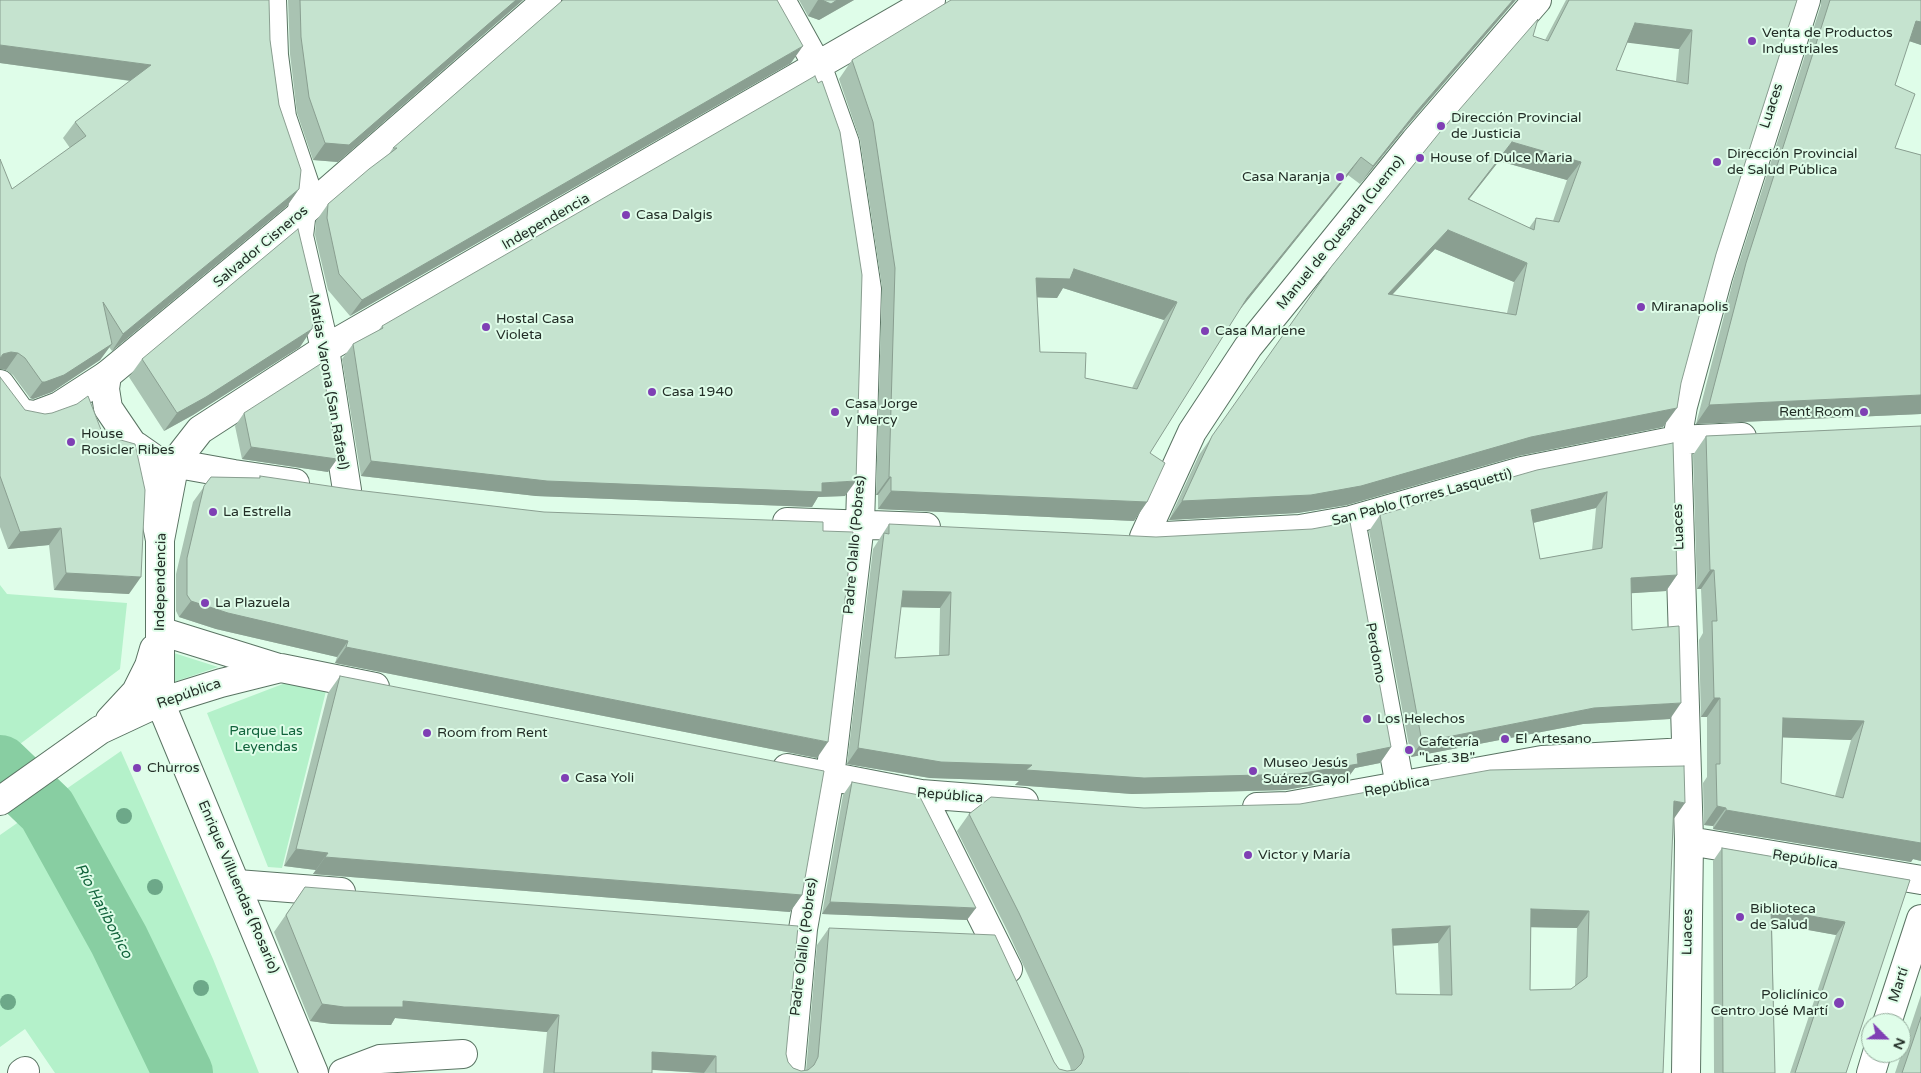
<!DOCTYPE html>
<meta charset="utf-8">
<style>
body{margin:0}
#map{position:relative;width:1921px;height:1073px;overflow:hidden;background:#dffde9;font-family:"Varela Round",sans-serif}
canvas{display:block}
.north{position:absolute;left:1861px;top:1013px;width:50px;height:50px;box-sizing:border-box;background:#dffde9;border:1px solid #94aa9b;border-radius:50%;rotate:113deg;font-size:14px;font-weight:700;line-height:20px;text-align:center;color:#232e27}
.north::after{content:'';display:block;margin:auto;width:18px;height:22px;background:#7f3fb4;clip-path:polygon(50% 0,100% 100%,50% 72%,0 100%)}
</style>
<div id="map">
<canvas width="1921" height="1073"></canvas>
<div class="north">N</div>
</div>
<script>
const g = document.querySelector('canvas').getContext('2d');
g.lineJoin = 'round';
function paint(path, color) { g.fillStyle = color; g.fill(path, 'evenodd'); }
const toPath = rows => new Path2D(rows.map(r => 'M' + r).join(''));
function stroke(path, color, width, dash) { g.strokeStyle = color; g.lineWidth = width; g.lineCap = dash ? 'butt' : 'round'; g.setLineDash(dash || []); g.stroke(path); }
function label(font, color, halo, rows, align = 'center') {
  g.font = font + ' "Varela Round",sans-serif'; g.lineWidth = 4; g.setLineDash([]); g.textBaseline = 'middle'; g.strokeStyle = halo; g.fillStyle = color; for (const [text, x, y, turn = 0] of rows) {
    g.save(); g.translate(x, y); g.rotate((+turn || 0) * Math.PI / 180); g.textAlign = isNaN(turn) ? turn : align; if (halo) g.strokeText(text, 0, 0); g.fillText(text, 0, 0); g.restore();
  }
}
paint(toPath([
 [0,585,7,594,127,603,120,669,0,759],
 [174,653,218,667,174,682],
 [288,682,326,691,282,868,268,867,207,713],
 [121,751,213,959,259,1073,55,1073,25,1029,0,1047,0,835]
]), '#b4f1ca');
stroke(toPath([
 [0,765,47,810,119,940,183,1073]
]), '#88cea2', 60);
const minor = toPath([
 [272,0,274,55,282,117,305,185,299,236,325,349,347,490],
 [781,0,817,65,845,143,867,289,860,524,830,777,803,929,790,1073],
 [0,384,21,413,35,415,59,406,107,375],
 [136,446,156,460,234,474,295,483],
 [1351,520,1400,786],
 [787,522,926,527],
 [1144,537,1192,432,1248,347,1415,141,1537,0],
 [1146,537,1300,529,1351,520,1522,471,1677,440,1742,437],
 [160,540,175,462,200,430,325,349,931,0],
 [160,631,279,668],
 [160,702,221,683,281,668,375,687],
 [787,768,921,794,1024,802],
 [921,794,1008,969],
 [1257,807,1288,806,1542,760,1686,752],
 [1689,841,1921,880],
 [237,884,341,892],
 [1887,1023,1921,919],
 [22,1073,25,1071],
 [343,1073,380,1059,463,1054],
 [1686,1073,1689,841,1677,440,1683,406,1718,277,1806,0],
 [1871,1073,1877,1053]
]);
const major = toPath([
 [110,720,136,692,149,666,154,649],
 [0,801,100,730,160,702],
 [314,1073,160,702,160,540,144,461,108,408,105,389,107,375,300,215,547,0]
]);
stroke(minor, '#5a7463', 30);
stroke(major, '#5a7463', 30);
stroke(minor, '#fff', 28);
stroke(major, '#fff', 28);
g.fillStyle = '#6da889';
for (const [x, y] of [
 [124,816],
 [155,887],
 [201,988],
 [8,1002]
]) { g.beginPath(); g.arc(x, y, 8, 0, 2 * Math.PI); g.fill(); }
paint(toPath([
 [0,0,270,40,279,105,299,189,287,206,112,351,109,347,100,360,52,392,33,399,30,398,13,375,6,370,12,189,70,148,63,138,75,122,130,81,0,63],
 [288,0,523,0,338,162,313,160,297,113,290,54],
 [562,0,777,0,791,63,350,316,328,290,315,235,316,221,328,204,389,154,393,148,562,1],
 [799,0,854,0,819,20,808,16],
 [1566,0,1797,0,1716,254,1663,427,1518,456,1347,505,1298,513,1169,520,1199,455,1331,267,1533,36,1545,40],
 [1627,42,1679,49,1676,81,1616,70],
 [1499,161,1567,180,1553,221,1536,218,1529,228,1469,199],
 [1435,249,1514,282,1507,313,1392,295],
 [1821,0,1921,0,1921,45,1909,41,1895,85,1895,148,1921,155,1921,414,1696,424,1733,281,1821,5],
 [852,60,1403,131,1360,184,1348,175,1240,309,1150,453,1147,502,1134,521,878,509,878,495,876,495,882,287,860,140,839,79],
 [1063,288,1164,320,1132,388,1085,378,1040,352,1037,297,1057,298],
 [382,326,845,496,818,497,812,507,536,496,361,476,342,359,353,344,378,331],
 [300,347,193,415,164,431,129,377,142,359],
 [0,377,129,594,54,590,49,545,8,549,0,527],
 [244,413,337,459,328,472,242,459,235,426],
 [1921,426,1921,861,1913,859,1911,862,1713,829,1713,826,1704,825,1703,783,1707,777,1707,717,1701,717,1699,640,1703,633,1701,589,1697,589,1693,455,1706,436],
 [1783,737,1851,740,1835,796,1781,783],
 [1673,443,1677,575,1666,591,1631,593,1632,630,1670,719,1583,724,1411,757,1369,531,1380,515],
 [1596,508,1592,550,1540,559,1533,523],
 [260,476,817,758,335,663,337,657,216,629,179,617,176,611,176,574,193,502,211,477,259,478],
 [889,524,1391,747,1380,763,1355,768,1347,779,1286,790,1132,794,1015,785,1019,781,930,778,847,764,873,549],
 [901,607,940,608,939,655,895,658],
 [340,676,802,895,790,912,313,874,316,870,284,866,328,693],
 [852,782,967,920,822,914,843,795],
 [1144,808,1673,819,1663,1073,704,1073,652,1070,652,1073,543,1073,547,1032,395,1018,391,1025,332,1024,310,1021,274,932,305,887,786,1054,788,1062,793,1068,801,1071,806,1071,817,945,829,928,1054,1062,1059,1069,1067,1071,1071,1071,1070,1066,1007,930,957,831,969,814],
 [1531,927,1577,928,1575,986,1571,989,1530,990],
 [1438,943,1440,995,1396,994,1393,946],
 [1722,848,1910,880,1846,1073,1790,1073,1836,935,1772,923,1775,1073,1714,1073,1713,861],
 [1921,995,1921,1073,1895,1073]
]), '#a9c3b2');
paint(toPath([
 [516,0,523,0,338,162,313,160,325,143],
 [818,0,854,0,819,20,808,16],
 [1513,0,1516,0,1403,131,1360,184,1373,166,1416,112],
 [1916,21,1921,22,1921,45,1903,39],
 [1635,23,1692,30,1679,49,1622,42],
 [0,45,151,65,140,82,0,63],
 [803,46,791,63,350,316,362,300],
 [1512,142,1581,162,1567,180,1499,161,1455,217,1468,199],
 [1361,157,1348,175,1234,317,1247,298],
 [299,189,287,206,112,351,123,334],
 [1448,230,1527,263,1514,282,1435,249,1375,313,1388,294],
 [1074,269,1177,302,1164,320,1063,288,1057,298,1023,297,1036,278],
 [312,329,300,347,193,415,164,431,177,413],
 [112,344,100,360,52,392,33,399,30,398,42,382],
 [11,352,18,353,6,370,0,369,0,358,3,354],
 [1921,395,1921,414,1696,424,1709,405],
 [1677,408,1663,427,1518,456,1347,505,1298,513,1169,520,1182,501,1531,437],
 [251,447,337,459,328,472,242,459],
 [371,461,822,483,856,481,845,496,818,497,812,507,536,496,361,476],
 [889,477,891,477,878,495,876,495],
 [891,491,1147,502,1134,521,878,509],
 [1607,492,1596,508,1520,526,1531,510],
 [61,528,49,545,8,549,20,532],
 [1710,570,1714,570,1701,589,1697,589],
 [66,573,141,577,129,594,54,590],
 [1677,575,1666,591,1620,594,1631,578],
 [903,591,951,592,940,608,891,607],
 [191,601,348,641,337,657,216,629,179,617],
 [346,647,828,742,817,758,335,663],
 [1714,698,1720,698,1707,717,1701,717],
 [1681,703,1670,719,1583,724,1411,757,1422,742,1594,708],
 [1783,718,1864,721,1851,740,1770,737],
 [1391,747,1380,763,1355,768,1347,779,1286,790,1132,794,1015,785,1019,781,930,778,847,764,858,748,1357,754],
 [1674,801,1685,803,1673,820],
 [1717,806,1726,808,1713,826,1704,825],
 [1726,810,1921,843,1921,861,1913,859,1911,862,1713,829],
 [296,849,328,853,316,870,284,866],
 [325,857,802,895,790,912,313,874],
 [830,902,976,908,967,920,822,914],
 [1531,909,1589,911,1577,928,1519,927],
 [1771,909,1845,922,1836,935,1763,922],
 [1450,926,1438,943,1380,946,1392,929],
 [403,1001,559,1015,547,1032,395,1018,391,1025,332,1024,310,1021,322,1004],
 [652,1052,716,1056,704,1073,640,1069]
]), '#8a9f91');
const building = toPath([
 [0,0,269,0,270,40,279,105,301,170,299,189,123,334,103,302,112,344,64,375,45,382,42,382,25,358,18,353,11,352,3,354,0,358,0,159,12,189,86,136,75,122,151,65,0,45,0,0],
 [300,0,516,0,349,145,325,143,309,97,301,37,300,0],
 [563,0,777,0,803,46,362,300,339,274,327,218,328,204,369,169,397,148,393,148,563,0],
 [822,0,837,0,831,4,822,0],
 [951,0,1513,0,1416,112,1373,166,1361,157,1247,298,1150,453,1165,463,1147,502,891,491,891,477,889,477,895,268,873,122,852,60,951,0],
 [1074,269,1177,302,1137,389,1085,378,1086,353,1040,352,1036,278,1070,279,1074,269],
 [1569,0,1797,0,1716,254,1681,383,1677,408,1531,437,1361,486,1311,495,1182,501,1212,436,1331,267,1440,132,1538,19,1533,36,1548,41,1569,0],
 [1635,23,1692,30,1688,84,1616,70,1635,23],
 [1512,142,1581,162,1559,222,1536,218,1534,230,1468,199,1512,142],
 [1448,230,1527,263,1516,315,1388,294,1448,230],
 [1830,0,1921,0,1921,22,1916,21,1895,85,1915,94,1895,148,1921,155,1921,395,1709,405,1746,263,1830,0],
 [815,76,818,83,822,81,840,132,862,275,856,481,822,483,822,492,547,481,371,461,353,344,383,328,382,326,815,76],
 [298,229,316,304,312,329,206,397,177,413,142,359,298,229],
 [322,363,337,459,251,447,244,413,322,363],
 [0,377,25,410,45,414,52,413,77,404,88,396,103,435,135,444,145,490,141,577,66,573,61,528,20,532,0,476,0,377],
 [1921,426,1921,843,1726,810,1726,808,1717,806,1716,764,1720,764,1720,698,1714,698,1712,621,1717,621,1714,570,1710,570,1706,436,1921,426],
 [1783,718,1864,721,1843,798,1781,783,1783,718],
 [1673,443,1677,575,1631,578,1632,630,1679,626,1681,703,1594,708,1422,742,1380,515,1537,470,1673,443],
 [1607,492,1602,548,1540,559,1531,510,1607,492],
 [260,476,356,490,544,512,823,522,823,531,853,532,828,742,346,647,348,641,228,613,191,601,187,595,187,558,204,486,211,477,260,478,260,476],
 [1350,522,1391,747,1357,754,1358,764,1298,774,1144,778,1026,770,1032,765,941,762,858,748,884,533,889,534,889,524,1156,537,1312,529,1350,522],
 [903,591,951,592,949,655,895,658,903,591],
 [340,676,824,771,802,895,325,857,328,853,296,849,340,676],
 [1684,766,1685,803,1674,801,1663,1073,716,1073,716,1056,652,1052,652,1073,554,1073,559,1015,403,1001,403,1007,344,1007,322,1004,286,915,305,887,798,926,786,1054,788,1062,793,1068,801,1071,808,1070,814,1065,818,1057,829,928,995,935,1054,1062,1059,1069,1067,1071,1075,1070,1081,1064,1084,1057,1082,1049,1019,913,969,814,991,797,1144,808,1300,804,1490,770,1684,766],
 [1531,909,1589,911,1587,977,1571,989,1530,990,1531,909],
 [1450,926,1452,995,1396,994,1392,929,1450,926],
 [852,782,919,795,976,908,830,902,852,782],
 [1722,848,1910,880,1846,1073,1795,1073,1845,922,1771,909,1775,1073,1723,1073,1722,848],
 [1921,1017,1921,1073,1902,1073,1921,1017]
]);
paint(building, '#c5e3cf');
stroke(building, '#8a9f91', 1);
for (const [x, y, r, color] of [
 [1752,41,5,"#7f3fb4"],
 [1441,126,5,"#7f3fb4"],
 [1420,158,5,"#7f3fb4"],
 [1717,162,5,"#7f3fb4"],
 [1340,177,5,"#7f3fb4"],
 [626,215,5,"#7f3fb4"],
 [1641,307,5,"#7f3fb4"],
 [486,327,5,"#7f3fb4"],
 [1205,331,5,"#7f3fb4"],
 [652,392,5,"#7f3fb4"],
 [835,412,5,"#7f3fb4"],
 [1864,412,5,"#7f3fb4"],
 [71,442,5,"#7f3fb4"],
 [213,512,5,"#7f3fb4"],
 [205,603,5,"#7f3fb4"],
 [1367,719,5,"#7f3fb4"],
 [427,733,5,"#7f3fb4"],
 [1505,739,5,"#7f3fb4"],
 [1409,750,5,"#7f3fb4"],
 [137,768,5,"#7f3fb4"],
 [1253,771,5,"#7f3fb4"],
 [565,778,5,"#7f3fb4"],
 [1248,855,5,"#7f3fb4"],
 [1740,917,5,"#7f3fb4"],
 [1839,1003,6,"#7f3fb4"]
]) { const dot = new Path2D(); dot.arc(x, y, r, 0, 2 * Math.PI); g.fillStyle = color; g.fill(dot); stroke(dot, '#dffde9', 2); }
label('14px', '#232e27', '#dffde9', [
 ["Venta de Productos",1762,33],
 ["Industriales",1762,49],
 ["Dirección Provincial",1451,118],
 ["de Justicia",1451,134],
 ["Dirección Provincial",1727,154],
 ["de Salud Pública",1727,170],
 ["House of Dulce Maria",1430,158],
 ["Casa Naranja",1330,177,"right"],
 ["Casa Dalgis",636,215],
 ["Miranapolis",1651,307],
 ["Hostal Casa",496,319],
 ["Violeta",496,335],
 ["Casa Marlene",1215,331],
 ["Casa 1940",662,392],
 ["Casa Jorge",845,404],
 ["y Mercy",845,420],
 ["Rent Room",1854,412,"right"],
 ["House",81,434],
 ["Rosicler Ribes",81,450],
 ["La Estrella",223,512],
 ["La Plazuela",215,603],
 ["Los Helechos",1377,719],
 ["Room from Rent",437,733],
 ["El Artesano",1515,739],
 ["Cafetería",1419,742],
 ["\"Las 3B\"",1419,758],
 ["Museo Jesús",1263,763],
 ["Suárez Gayol",1263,779],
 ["Churros",147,768],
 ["Casa Yoli",575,778],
 ["Victor y María",1258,855],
 ["Biblioteca",1750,909],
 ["de Salud",1750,925],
 ["Policlínico",1828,995,"right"],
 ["Centro José Martí",1828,1011,"right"]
], 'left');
label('14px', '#232e27', '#dffde9', [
 ["Luaces",1772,106,-72],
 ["Independencia",546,222,-30],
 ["Manuel de Quesada (Cuerno)",1341,233,-51],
 ["Salvador Cisneros",261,247,-40],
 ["Matías Varona (San Rafael)",328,382,80],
 ["San Pablo (Torres Lasquetti)",1422,498,-15],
 ["Luaces",1679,527,-92],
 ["Padre Olallo (Pobres)",855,545,-85],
 ["Independencia",161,582,-89],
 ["Perdomo",1375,653,80],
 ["República",189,694,-19],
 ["República",1397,787,-10],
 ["República",950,796,5],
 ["República",1805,860,9],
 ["Enrique Villuendas (Rosario)",238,887,67],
 ["Luaces",1688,932,-89],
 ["Padre Olallo (Pobres)",804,947,-83],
 ["Martí",1899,985,-72]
]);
label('14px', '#10633b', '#dffde9', [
 ["Parque Las",266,731],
 ["Leyendas",266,747]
]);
label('italic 15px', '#14653d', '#dffde9', [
 ["Río Hatibonico",103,911,62]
]);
</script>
